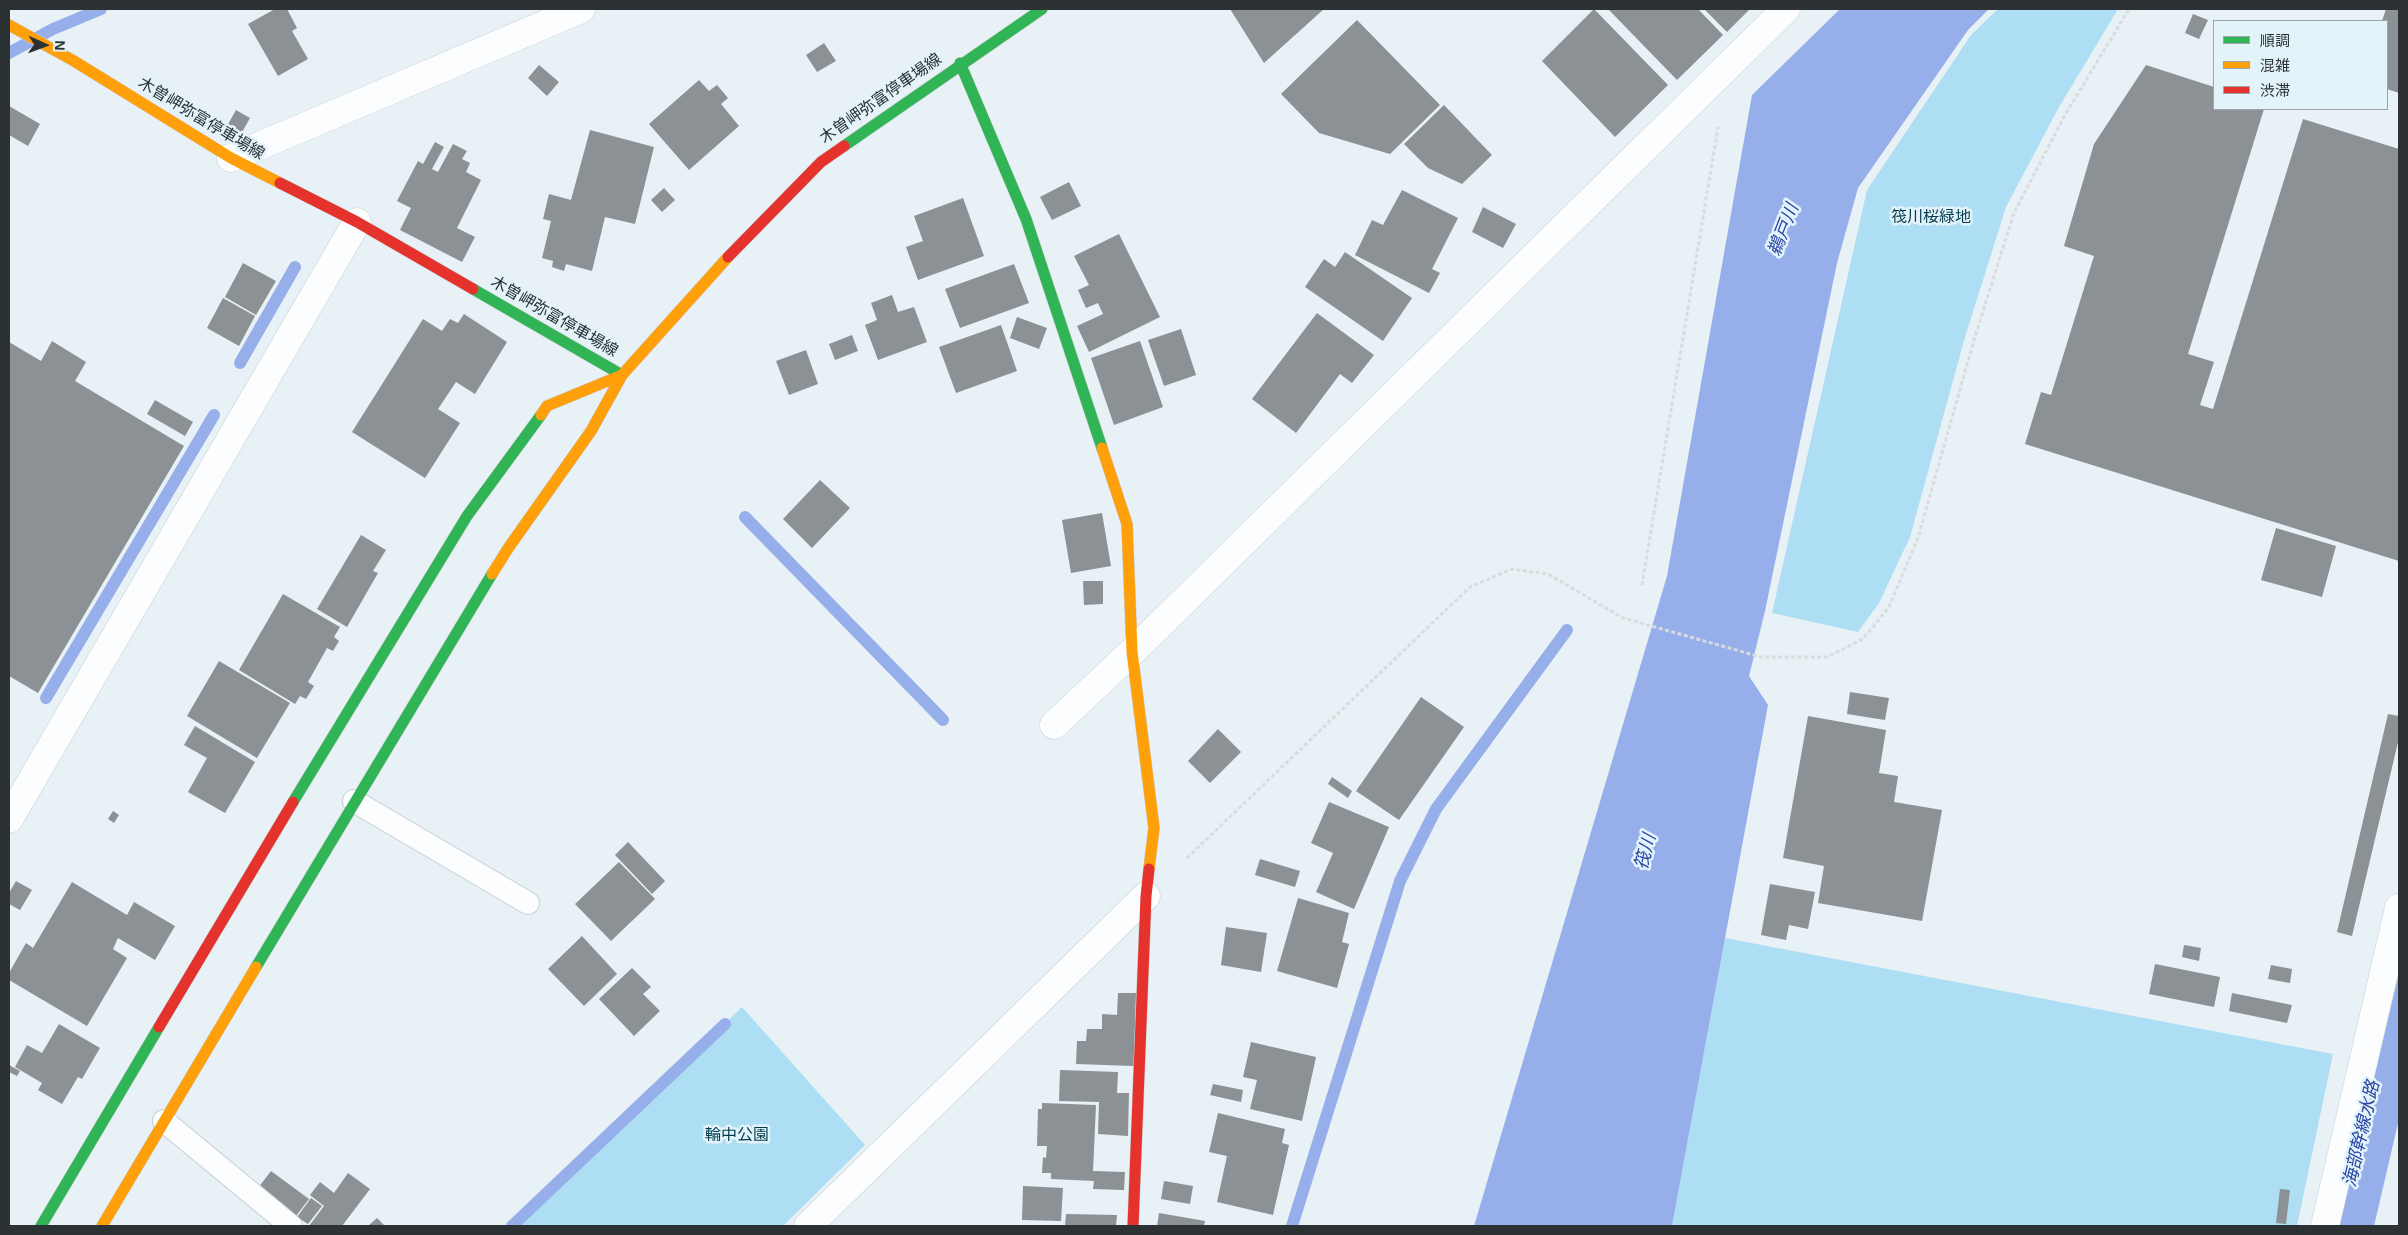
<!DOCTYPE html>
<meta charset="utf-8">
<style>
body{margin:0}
#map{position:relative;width:2408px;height:1235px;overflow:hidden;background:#e8f1f5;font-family:Helvetica,"Noto Sans JP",sans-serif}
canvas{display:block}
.frame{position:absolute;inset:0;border:10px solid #2c3234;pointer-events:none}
.legend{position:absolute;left:2213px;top:20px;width:175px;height:90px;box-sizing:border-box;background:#e3f3fa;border:1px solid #9aa6ab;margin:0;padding:6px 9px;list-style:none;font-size:15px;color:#2c3234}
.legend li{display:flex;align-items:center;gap:10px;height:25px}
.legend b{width:25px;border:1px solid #9aa6ab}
.north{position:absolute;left:20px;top:20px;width:50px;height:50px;-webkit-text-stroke:4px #e3f3fa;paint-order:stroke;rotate:92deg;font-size:14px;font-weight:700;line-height:20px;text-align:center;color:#2c3234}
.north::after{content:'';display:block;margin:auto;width:18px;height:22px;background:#2c3234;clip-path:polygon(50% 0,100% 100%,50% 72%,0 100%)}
</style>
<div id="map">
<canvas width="2408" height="1235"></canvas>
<div class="frame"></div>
<ul class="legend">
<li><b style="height:6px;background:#30b455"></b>順調</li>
<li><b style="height:6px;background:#ff9f0a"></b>混雑</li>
<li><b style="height:6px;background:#e5322d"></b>渋滞</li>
</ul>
<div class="north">N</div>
</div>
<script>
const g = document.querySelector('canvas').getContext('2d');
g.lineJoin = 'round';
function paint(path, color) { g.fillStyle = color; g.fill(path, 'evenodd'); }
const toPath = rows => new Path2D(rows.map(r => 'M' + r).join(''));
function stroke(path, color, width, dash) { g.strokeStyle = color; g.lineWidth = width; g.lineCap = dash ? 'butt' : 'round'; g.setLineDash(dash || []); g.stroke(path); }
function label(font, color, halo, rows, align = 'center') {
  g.font = font + ' Helvetica,"Noto Sans JP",sans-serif'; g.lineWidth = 5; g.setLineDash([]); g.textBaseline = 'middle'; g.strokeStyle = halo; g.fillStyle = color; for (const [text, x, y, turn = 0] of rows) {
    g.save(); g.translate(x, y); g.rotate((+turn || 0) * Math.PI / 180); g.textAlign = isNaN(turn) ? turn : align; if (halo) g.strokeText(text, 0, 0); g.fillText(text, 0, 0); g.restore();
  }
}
paint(toPath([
 [1998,9,2118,9,2059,107,2006,207,1965,337,1910,537,1879,603,1858,632,1772,613,1867,190,1971,35],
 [1725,938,2333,1054,2297,1226,1672,1226],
 [742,1007,865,1145,783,1226,512,1226]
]), '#aedef3');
paint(toPath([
 [1840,9,1989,9,1968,30,1858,188,1837,263,1765,611,1749,676,1768,705,1672,1226,1474,1226,1667,576,1752,95],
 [2399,972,2399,1119,2374,1226,2339,1226]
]), '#96afea');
stroke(toPath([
 [9,53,53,29,101,9],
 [240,363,295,267],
 [745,517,943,720],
 [46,698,214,415],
 [512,1226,725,1024],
 [1292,1226,1400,881,1436,809,1567,630]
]), '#96afea', 12);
paint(toPath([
 [275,9,287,9,297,28,292,31,308,59,278,76,248,24],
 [1230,9,1324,9,1264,63],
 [1594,9,1668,85,1615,137,1542,61],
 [1610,9,1698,9,1723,35,1677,80,1609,10],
 [1704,9,1750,9,1727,32],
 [2386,9,2399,9,2399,93,2387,89,2387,21,2382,21],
 [2193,14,2208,20,2199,39,2185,33],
 [1357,20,1440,105,1390,154,1319,133,1281,94],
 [824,43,836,61,817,72,806,55],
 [539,65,559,82,547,96,528,78],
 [2146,65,2214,87,2214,109,2264,109,2188,354,2214,362,2200,405,2213,409,2303,119,2399,149,2399,561,2025,444,2041,392,2051,395,2094,256,2064,246,2094,144],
 [699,80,709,91,717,85,728,98,721,104,739,126,689,170,649,124],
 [1444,105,1492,155,1462,184,1428,168,1404,144],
 [9,106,40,124,28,146,9,135],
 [236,110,250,118,241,134,227,126],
 [590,130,654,147,635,224,605,217,592,271,566,264,564,271,552,267,553,261,542,258,551,221,543,219,549,194,571,200],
 [435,142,444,147,432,169,438,172,453,144,467,151,462,159,470,163,466,172,481,180,457,228,475,237,462,262,400,230,411,208,397,201,418,161,423,164],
 [1069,182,1081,206,1052,220,1040,197],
 [664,188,675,200,662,212,651,200],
 [1402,190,1458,218,1432,269,1440,273,1429,293,1355,255,1372,220,1383,225],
 [963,198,984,256,918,280,906,247,923,241,914,216],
 [1483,207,1516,224,1503,248,1472,232],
 [1119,234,1160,317,1089,352,1077,326,1103,314,1098,303,1086,308,1078,290,1089,285,1074,256],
 [1345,252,1412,298,1383,341,1305,287,1324,259,1335,267],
 [243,263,276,281,256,315,225,297],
 [1014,264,1029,303,960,328,945,289],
 [892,295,898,312,914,307,927,342,878,360,865,325,877,320,871,303],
 [223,298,255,316,239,346,207,328],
 [1317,313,1374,355,1352,383,1340,374,1296,433,1252,399],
 [464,314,507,342,475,394,456,382,438,409,460,423,425,478,352,432,423,319,442,331,450,319,458,323],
 [1017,317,1047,328,1039,349,1010,338],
 [1001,325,1017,371,956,393,939,347],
 [1181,329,1196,375,1164,386,1148,340],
 [852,335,858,351,835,360,829,344],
 [52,341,86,362,75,381,184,446,38,693,9,676,9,342,41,361],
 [1140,341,1163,407,1114,425,1091,358],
 [806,350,818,384,789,395,776,361],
 [155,400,193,422,185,436,147,414],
 [820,480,850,508,812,548,783,519],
 [1102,513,1111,566,1071,573,1062,520],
 [2276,528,2336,546,2322,597,2261,580],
 [361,535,386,550,373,571,378,573,347,627,317,609],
 [1083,581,1103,581,1103,604,1084,605],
 [283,594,340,627,334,637,339,641,333,651,327,648,308,682,314,686,306,699,300,696,295,704,239,670],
 [219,661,290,703,257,758,187,716],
 [1850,692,1889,698,1885,720,1847,714],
 [1421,697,1464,727,1399,820,1356,791],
 [2388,714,2399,716,2399,738,2352,936,2337,932],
 [1808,716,1886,730,1879,773,1898,776,1894,802,1942,810,1922,921,1818,903,1824,866,1783,858],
 [195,726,255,762,225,813,188,792,207,758,184,745],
 [1218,729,1241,752,1210,783,1188,761],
 [1332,777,1352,791,1348,798,1328,784],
 [1329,802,1389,827,1354,909,1316,892,1333,853,1311,843],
 [113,811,119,815,114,823,108,819],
 [628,842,665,881,652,894,615,855],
 [1260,859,1300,871,1295,887,1255,875],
 [619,862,655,899,611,941,575,904],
 [16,881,32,890,20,910,9,904,9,893],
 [72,882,127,915,134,902,175,926,155,960,118,938,113,949,127,958,87,1026,9,980,9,973,26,943,33,948],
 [1770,884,1815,892,1808,929,1789,925,1786,940,1761,935],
 [1298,898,1349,913,1342,942,1349,944,1337,988,1277,971],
 [1226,927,1267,933,1261,972,1221,965],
 [582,936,617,974,584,1006,548,969],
 [2184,945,2201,948,2199,961,2182,957],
 [2155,964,2220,977,2214,1007,2149,994],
 [2271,965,2292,969,2290,983,2268,979],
 [632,968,651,987,643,994,660,1011,634,1036,599,999],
 [1118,993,1136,993,1134,1066,1076,1064,1077,1041,1086,1041,1087,1029,1102,1029,1102,1014,1117,1015],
 [2232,993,2292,1005,2287,1023,2229,1011],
 [59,1024,100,1048,82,1079,78,1077,62,1104,38,1090,42,1083,15,1067,27,1045,42,1053],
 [1251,1042,1316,1057,1302,1121,1250,1109,1257,1080,1243,1077],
 [9,1065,20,1071,17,1076,9,1072],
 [1060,1070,1118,1072,1117,1093,1129,1093,1128,1136,1098,1134,1099,1102,1059,1101],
 [1213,1084,1243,1090,1241,1102,1210,1095],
 [1042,1103,1096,1105,1093,1171,1125,1172,1124,1190,1093,1189,1094,1181,1051,1179,1051,1173,1042,1173,1043,1157,1046,1158,1047,1146,1037,1146,1038,1109,1042,1109],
 [1218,1113,1285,1129,1282,1143,1289,1145,1273,1215,1217,1202,1227,1156,1209,1152],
 [271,1171,309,1199,296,1216,258,1188],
 [348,1173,370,1189,342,1226,309,1226,324,1206,310,1195,320,1182,334,1193],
 [1164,1181,1193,1186,1190,1204,1161,1199],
 [1023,1186,1063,1188,1061,1221,1022,1220],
 [2280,1189,2290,1190,2286,1224,2276,1223],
 [311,1198,322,1206,308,1224,297,1217],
 [1159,1213,1205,1221,1204,1226,1157,1226],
 [1066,1214,1117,1215,1116,1226,1065,1226],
 [377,1218,385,1226,368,1226]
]), '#8b9194');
const lane = toPath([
 [354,801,528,903],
 [164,1121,291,1226]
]);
const street = toPath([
 [231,158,581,9],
 [1054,725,1132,652,1786,9],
 [9,819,357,222],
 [808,1226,1146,896],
 [2325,1226,2399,908]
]);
const fast = toPath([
 [960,63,1026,219,1102,448],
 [844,146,1042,9],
 [473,289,622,375],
 [293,802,467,516,541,415],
 [256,967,492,574],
 [41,1226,159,1027]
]);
const slow = toPath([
 [9,25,74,61,231,158,280,183],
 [541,415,547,406,622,375],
 [1102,448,1127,524,1132,652,1154,828,1149,869],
 [492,574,509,547,591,431,622,375,728,257],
 [102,1226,256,967]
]);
const jam = toPath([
 [280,183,357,222,473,289],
 [728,257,821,162,844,146],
 [159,1027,293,802],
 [1133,1226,1146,896,1149,869]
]);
stroke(lane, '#c7ced0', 24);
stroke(street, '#c7ced0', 29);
stroke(fast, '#c7ced0', 12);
stroke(slow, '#c7ced0', 12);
stroke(jam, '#c7ced0', 12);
stroke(toPath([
 [1642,585,1718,127],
 [1187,858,1470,587,1512,569,1548,574,1623,618,1761,657,1827,657,1863,639,1889,607,1918,538,1974,340,2014,213,2065,115,2129,9]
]), '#d9dcdd', 3, [4, 2.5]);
stroke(lane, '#fcfdfe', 22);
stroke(street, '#fcfdfe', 28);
stroke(fast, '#30b455', 11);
stroke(slow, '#ff9f0a', 11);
stroke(jam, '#e5322d', 11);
label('16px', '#2c3234', '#e3f3fa', [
 ["木曽岬弥富停車場線",881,99,-35],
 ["木曽岬弥富停車場線",201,119,31],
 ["木曽岬弥富停車場線",554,317,30]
]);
label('16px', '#033c4f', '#e3f3fa', [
 ["筏川桜緑地",1931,218],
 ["輪中公園",737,1136]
]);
label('italic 18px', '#2845a4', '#e3f3fa', [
 ["鵜戸川",1784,230,-69],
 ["筏川",1646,852,-75],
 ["海部幹線水路",2362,1134,-77]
]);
</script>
